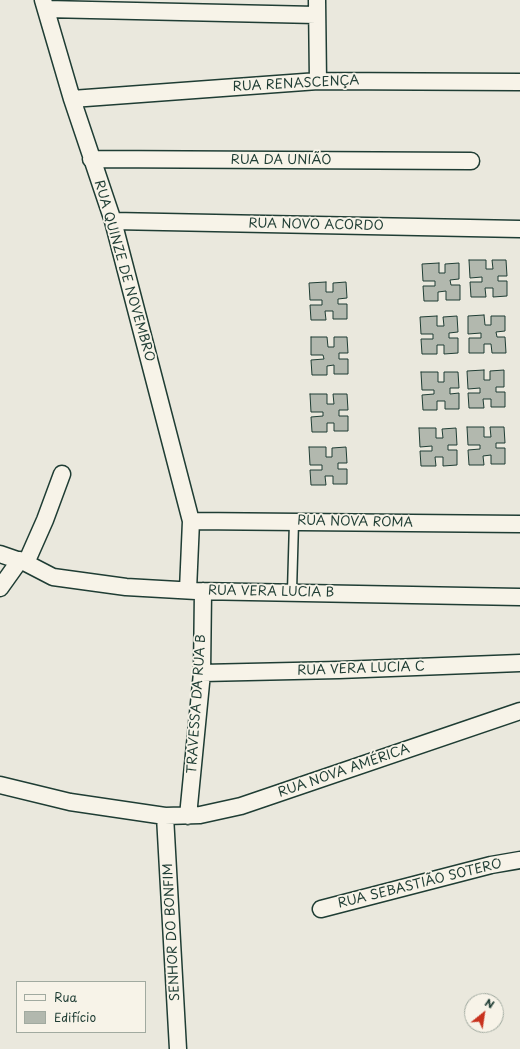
<!DOCTYPE html>
<meta charset="utf-8">
<style>
body{margin:0}
#map{position:relative;width:520px;height:1049px;overflow:hidden;background:#eae8dd;font-family:"Playpen Sans",sans-serif}
canvas{display:block}
.legend{position:absolute;left:16px;top:981px;width:130px;height:52px;box-sizing:border-box;background:#f7f3e8;border:1px solid #a1aaa0;margin:0;padding:5px 7px;list-style:none;font-size:12px;color:#1f3d34}
.legend li{display:flex;align-items:center;gap:8px;height:20px}
.legend b{width:20px;border:1px solid #a1aaa0}
.north{position:absolute;left:464px;top:993px;width:40px;height:40px;box-sizing:border-box;background:#f7f3e8;border:1px solid #a1aaa0;border-radius:50%;rotate:30deg;font-size:11px;font-weight:700;line-height:16px;text-align:center;color:#1f3d34}
.north::after{content:'';display:block;margin:auto;width:14px;height:18px;background:#c8321e;clip-path:polygon(50% 0,100% 100%,50% 72%,0 100%)}
</style>
<div id="map">
<canvas width="520" height="1049"></canvas>
<ul class="legend">
<li><b style="height:5px;background:#f7f3e8"></b>Rua</li>
<li><b style="height:11px;background:#b2b8ae"></b>Edifício</li>
</ul>
<div class="north">N</div>
</div>
<script>
const g = document.querySelector('canvas').getContext('2d');
g.lineJoin = 'round';
function paint(path, color) { g.fillStyle = color; g.fill(path, 'evenodd'); }
const toPath = rows => new Path2D(rows.map(r => 'M' + r).join(''));
function stroke(path, color, width, dash) { g.strokeStyle = color; g.lineWidth = width; g.lineCap = dash ? 'butt' : 'round'; g.setLineDash(dash || []); g.stroke(path); }
function label(font, color, halo, rows, align = 'center') {
  g.font = font + ' "Playpen Sans",sans-serif'; g.lineWidth = 3.5; g.setLineDash([]); g.textBaseline = 'middle'; g.strokeStyle = halo; g.fillStyle = color; for (const [text, x, y, turn = 0] of rows) {
    g.save(); g.translate(x, y); g.rotate((+turn || 0) * Math.PI / 180); g.textAlign = isNaN(turn) ? turn : align; if (halo) g.strokeText(text, 0, 0); g.fillText(text, 0, 0); g.restore();
  }
}
const building = toPath([
 [469,260,486,260,486,269,493,269,492,260,506,260,507,276,498,276,498,281,507,281,507,296,493,297,493,288,485,288,486,297,471,297,470,282,482,282,482,277,470,278,469,260],
 [439,263,439,273,445,273,445,264,459,263,459,279,450,280,451,285,460,285,460,300,446,300,446,291,438,292,438,301,424,301,423,286,435,286,435,281,423,281,422,264,439,263],
 [326,282,326,292,333,292,333,283,346,282,347,298,338,299,338,304,347,304,347,319,333,319,333,311,325,311,326,320,311,320,310,305,322,305,322,300,310,300,309,283,326,282],
 [484,315,485,325,491,325,491,316,505,316,505,331,496,332,497,337,505,337,506,353,492,353,491,344,484,344,484,353,469,353,469,338,481,338,481,333,468,334,468,316,484,315],
 [437,316,437,326,444,326,443,317,457,316,458,332,449,333,449,338,458,338,458,353,444,354,444,345,437,345,437,354,422,354,421,339,433,339,433,334,421,334,420,317,437,316],
 [311,337,327,337,328,347,334,347,334,337,347,337,348,353,339,353,339,359,348,359,348,374,334,374,334,365,327,366,327,375,312,375,311,360,324,359,323,355,311,355,311,337],
 [484,370,484,380,490,380,490,371,504,370,504,387,496,387,496,392,505,392,505,407,491,407,491,399,483,399,484,408,469,408,468,393,480,393,480,388,468,389,467,371,484,370],
 [421,372,438,372,438,382,444,382,444,372,458,372,459,388,450,388,450,394,459,393,459,409,445,409,445,401,437,401,437,410,423,410,422,395,434,394,434,390,422,390,421,372],
 [310,394,327,394,327,404,334,404,333,394,347,394,348,410,339,410,339,416,348,416,348,431,334,431,334,423,327,423,327,432,312,432,311,417,323,416,323,412,311,412,310,394],
 [467,427,484,427,484,437,491,437,490,427,504,427,505,443,496,443,496,448,505,448,505,464,491,464,491,455,483,456,484,465,469,465,468,450,480,449,480,445,468,445,467,427],
 [419,428,436,428,436,438,443,438,442,429,456,428,457,445,448,445,448,450,457,450,457,465,443,466,443,457,435,457,436,466,421,466,420,451,432,451,432,446,420,447,419,428],
 [309,447,326,447,326,457,332,457,332,448,346,447,347,463,338,463,338,469,347,469,347,484,333,484,333,476,325,476,326,485,311,485,310,470,322,470,322,465,310,465,309,447]
]);
paint(building, '#b2b8ae');
stroke(building, '#1f3d34', 1);
const lane = toPath([
 [292,591,294,522]
]);
const street = toPath([
 [43,0,72,99,113,221,191,521,188,590],
 [317,0,318,81],
 [46,9,316,15],
 [72,99,318,81,520,82],
 [91,159,471,161],
 [113,221,520,229],
 [191,521,520,524],
 [0,554,26,563,53,577,126,587,196,591,520,597],
 [26,563,45,520,62,474],
 [0,588,20,560],
 [202,673,339,670,520,663],
 [0,785,70,802,165,816,200,815,241,806,520,711],
 [165,816,178,1049],
 [188,816,202,673,203,591],
 [321,909,491,865,520,860]
]);
stroke(lane, '#1f3d34', 11);
stroke(street, '#1f3d34', 19);
stroke(lane, '#f7f3e8', 8);
stroke(street, '#f7f3e8', 16);
label('13px', '#1f3d34', '#f7f3e8', [
 ["RUA RENASCENÇA",296,84,-3],
 ["RUA DA UNIÃO",281,160],
 ["RUA NOVO ACORDO",316,225,1],
 ["RUA QUINZE DE NOVEMBRO",124,271,74],
 ["RUA NOVA ROMA",355,522,1],
 ["RUA VERA LUCIA B",271,592,1],
 ["RUA VERA LUCIA C",361,669,-2],
 ["TRAVESSA DA RUA B",197,704,-86],
 ["RUA NOVA AMÉRICA",344,771,-19],
 ["RUA SEBASTIÃO SOTERO",420,884,-14],
 ["SENHOR DO BONFIM",172,932,-93]
]);
</script>
